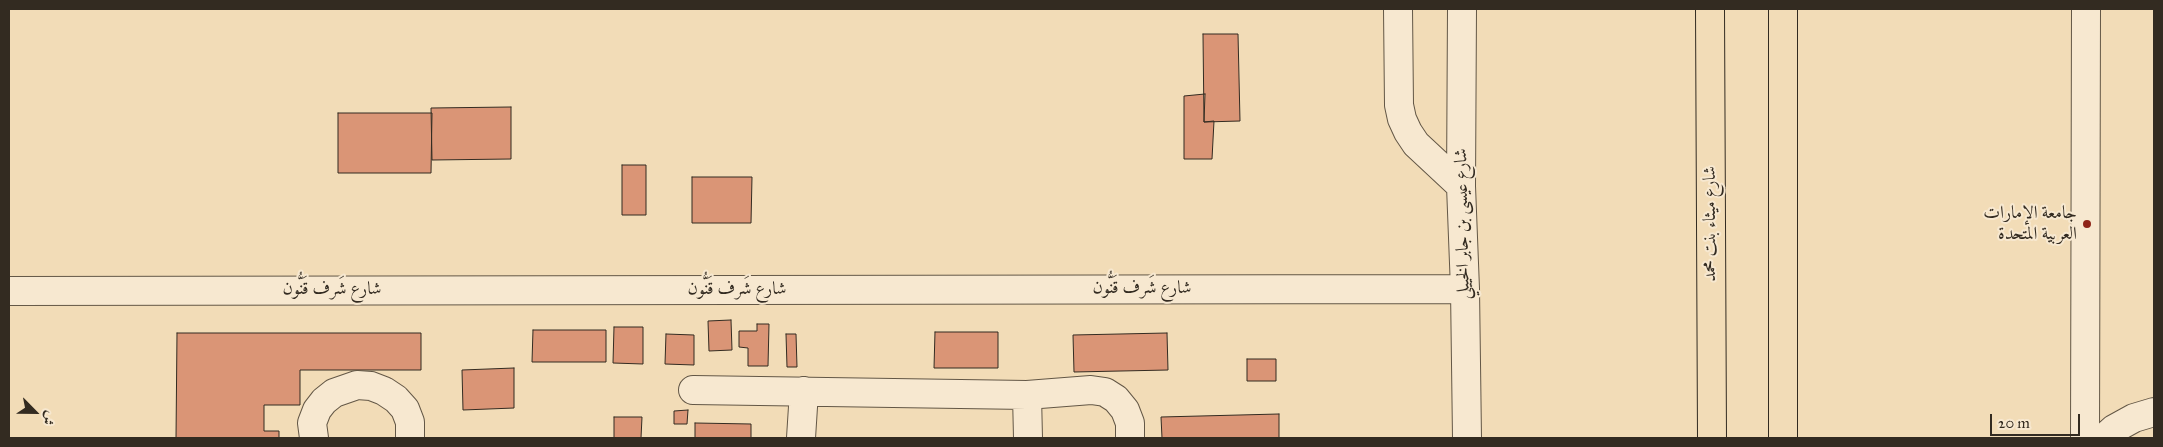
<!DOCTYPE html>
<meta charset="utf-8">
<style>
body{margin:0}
#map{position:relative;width:2163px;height:447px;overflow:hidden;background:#f2dcb7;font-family:"IM FELL Great Primer",Amiri,serif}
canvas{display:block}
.frame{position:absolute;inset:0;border:10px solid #332b21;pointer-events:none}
.north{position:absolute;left:10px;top:387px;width:50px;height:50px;-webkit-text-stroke:4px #f7e8d0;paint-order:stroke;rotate:113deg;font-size:14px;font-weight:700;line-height:20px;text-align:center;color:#332b21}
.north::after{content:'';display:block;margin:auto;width:18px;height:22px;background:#332b21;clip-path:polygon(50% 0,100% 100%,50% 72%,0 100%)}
.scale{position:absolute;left:1990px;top:414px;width:90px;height:22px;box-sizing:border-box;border:2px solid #332b21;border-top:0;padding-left:6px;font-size:15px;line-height:18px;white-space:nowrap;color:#332b21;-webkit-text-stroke:4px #f7e8d0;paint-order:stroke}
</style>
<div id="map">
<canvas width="2163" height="447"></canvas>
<div class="frame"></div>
<div class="north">ش</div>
<div class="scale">20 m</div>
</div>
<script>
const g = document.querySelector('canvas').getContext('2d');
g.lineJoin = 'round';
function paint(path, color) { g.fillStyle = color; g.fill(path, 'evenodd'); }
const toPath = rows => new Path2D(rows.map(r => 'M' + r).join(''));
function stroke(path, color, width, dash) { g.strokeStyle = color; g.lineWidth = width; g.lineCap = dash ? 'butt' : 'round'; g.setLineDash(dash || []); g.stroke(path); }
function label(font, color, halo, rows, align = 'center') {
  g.font = font + ' "IM FELL Great Primer",Amiri,serif'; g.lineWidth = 4; g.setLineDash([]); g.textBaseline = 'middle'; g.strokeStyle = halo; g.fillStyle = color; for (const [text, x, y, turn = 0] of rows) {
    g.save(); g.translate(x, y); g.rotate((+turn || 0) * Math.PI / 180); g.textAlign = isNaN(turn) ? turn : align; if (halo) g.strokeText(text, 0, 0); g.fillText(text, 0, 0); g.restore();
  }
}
const building = toPath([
 [1203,34,1238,34,1240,121,1204,122,1203,34],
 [1205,94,1204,122,1214,121,1212,159,1184,159,1184,96,1205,94],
 [511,107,511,159,432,160,431,108,511,107],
 [338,113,432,113,431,173,338,173,338,113],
 [622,165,646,165,646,215,622,215,622,165],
 [692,177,752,177,751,223,692,223,692,177],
 [731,320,732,350,709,351,708,321,731,320],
 [757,324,769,324,768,366,748,366,748,348,739,347,739,331,757,331,757,324],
 [614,327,643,327,643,364,613,363,614,327],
 [533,330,606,330,606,362,532,362,533,330],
 [935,332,998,332,998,368,934,368,935,332],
 [177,333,421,333,421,370,300,370,300,405,264,405,264,431,279,431,279,438,176,438,177,333],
 [1167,333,1168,370,1074,372,1073,335,1167,333],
 [666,334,694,335,694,365,665,364,666,334],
 [786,334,796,334,797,367,787,367,786,334],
 [1247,359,1276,359,1276,381,1247,381,1247,359],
 [514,368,514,408,463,410,462,370,514,368],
 [688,410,687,424,674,424,674,411,688,410],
 [1279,414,1279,438,1162,438,1161,417,1279,414],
 [614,417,642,417,641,438,614,438,614,417],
 [695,423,751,424,751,438,695,438,695,423]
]);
paint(building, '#da9576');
stroke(building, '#332b21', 1);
const minor = toPath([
 [1398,9,1399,105,1402,119,1408,132,1416,144,1461,186],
 [1462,9,1461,186,1465,289,1467,438],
 [9,291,1465,289],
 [693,390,1027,395,1091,390,1105,392,1116,399,1125,410,1130,423,1130,438],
 [1027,395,1028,438],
 [314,438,312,423,317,410,324,401,334,393,357,385,371,386,384,391,396,399,405,409,410,422,410,438],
 [801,438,804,391],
 [2085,438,2086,9],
 [2104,438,2114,429,2134,418,2154,412]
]);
const major = toPath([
 [1710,9,1712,438],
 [1783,9,1783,438]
]);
stroke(minor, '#635746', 30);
stroke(major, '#332b21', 30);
stroke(minor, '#f7e8d0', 28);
stroke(major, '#f2dcb7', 28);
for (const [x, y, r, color] of [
 [2087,224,5,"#8f2418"]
]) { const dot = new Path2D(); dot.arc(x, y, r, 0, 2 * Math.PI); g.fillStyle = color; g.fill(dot); stroke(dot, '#f7e8d0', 2); }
label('18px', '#332b21', '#f7e8d0', [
 ["جامعة الإمارات",2077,214],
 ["العربية المتحدة",2077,235]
], 'right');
label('18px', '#332b21', '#f7e8d0', [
 ["شارع عيسى بن جابر الخييلي",1463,224,-91],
 ["شارع ميثاء بنت محمد",1711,224,-90],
 ["شارع شَرف قَنُّون",1142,289],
 ["شارع شَرف قَنُّون",332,290],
 ["شارع شَرف قَنُّون",737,290]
]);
</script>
